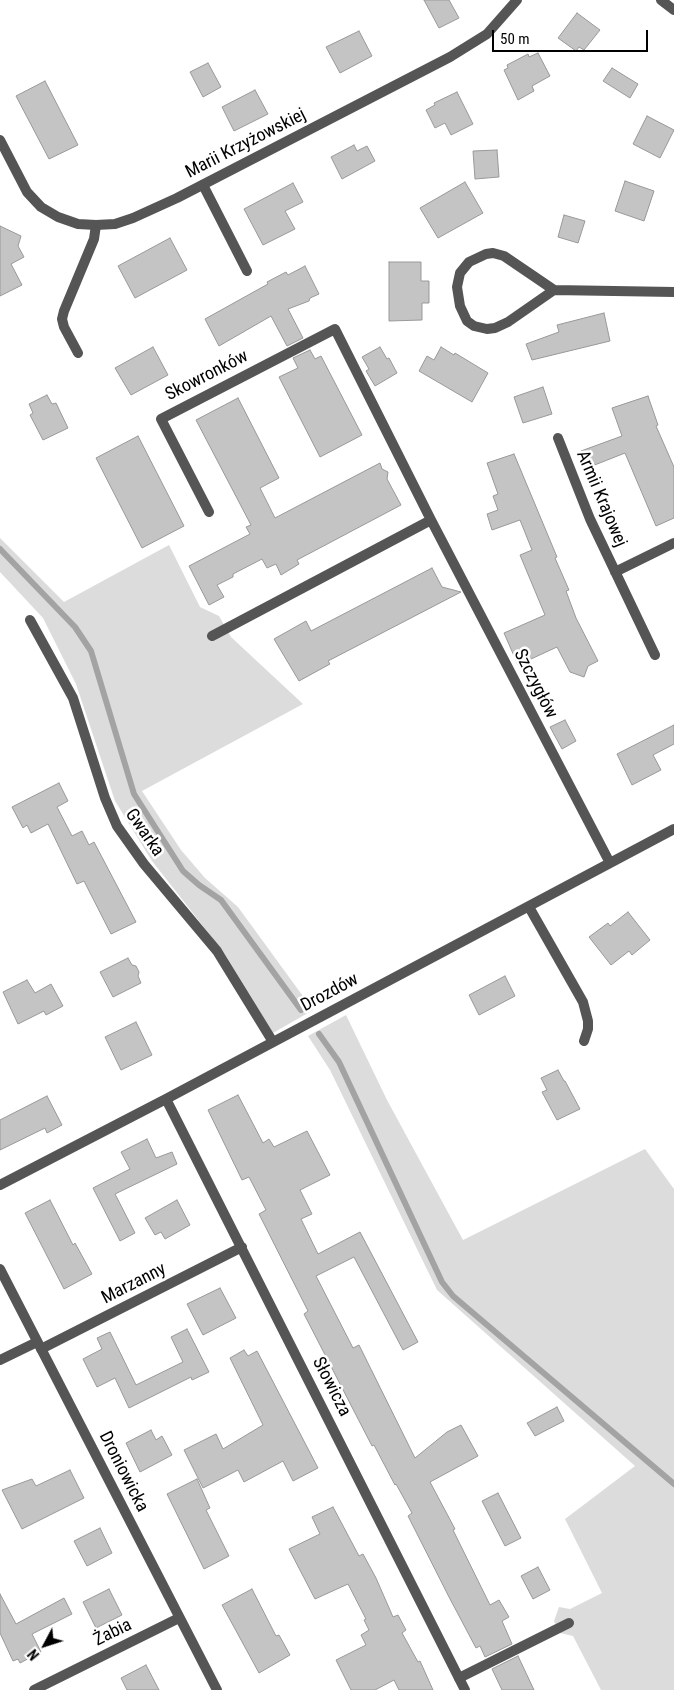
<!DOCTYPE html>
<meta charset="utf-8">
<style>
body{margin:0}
#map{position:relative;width:674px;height:1690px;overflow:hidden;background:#fff;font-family:"Roboto Condensed",sans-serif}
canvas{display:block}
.north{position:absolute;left:20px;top:1620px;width:50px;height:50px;-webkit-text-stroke:4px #fff;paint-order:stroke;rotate:230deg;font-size:14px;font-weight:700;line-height:20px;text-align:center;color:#000}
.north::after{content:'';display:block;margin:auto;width:18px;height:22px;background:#000;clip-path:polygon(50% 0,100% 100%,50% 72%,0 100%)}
.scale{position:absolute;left:492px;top:30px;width:156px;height:22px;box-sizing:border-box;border:2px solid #000;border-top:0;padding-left:6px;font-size:15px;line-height:18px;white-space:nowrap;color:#000;-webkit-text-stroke:4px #fff;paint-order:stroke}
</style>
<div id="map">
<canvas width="674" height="1690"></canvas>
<div class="north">N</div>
<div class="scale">50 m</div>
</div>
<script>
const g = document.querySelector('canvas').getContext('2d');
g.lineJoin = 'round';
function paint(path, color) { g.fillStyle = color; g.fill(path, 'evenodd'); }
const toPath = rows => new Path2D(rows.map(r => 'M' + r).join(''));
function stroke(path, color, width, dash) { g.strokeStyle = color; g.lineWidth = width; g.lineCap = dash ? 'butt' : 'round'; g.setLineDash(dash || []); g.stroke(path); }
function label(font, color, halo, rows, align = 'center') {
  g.font = font + ' "Roboto Condensed",sans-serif'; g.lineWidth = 5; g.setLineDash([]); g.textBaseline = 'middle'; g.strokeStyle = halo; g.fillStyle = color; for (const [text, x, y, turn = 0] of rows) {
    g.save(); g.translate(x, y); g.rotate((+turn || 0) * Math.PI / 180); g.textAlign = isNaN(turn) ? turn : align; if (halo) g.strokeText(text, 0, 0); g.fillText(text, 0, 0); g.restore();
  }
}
paint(toPath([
 [0,538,64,602,169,545,200,607,219,616,231,637,303,704,142,791,181,850,205,878,238,907,313,1010,273,1033,225,954,152,861,115,801,76,684,43,618,0,572],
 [346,1015,387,1100,463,1240,645,1149,674,1189,674,1690,601,1690,573,1636,560,1633,554,1621,559,1607,570,1609,602,1593,565,1519,635,1466,437,1290,330,1070,308,1036]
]), '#dcdcdc');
stroke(toPath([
 [0,549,75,627,91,651,134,794,183,871,199,885,221,900,301,1010],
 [319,1034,339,1062,442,1282,453,1296,674,1484]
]), '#a3a3a3', 6);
const building = toPath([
 [424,0,449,0,459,18,439,28,424,0],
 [577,13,600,30,584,50,579,47,576,51,558,38,577,13],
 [359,31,372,56,340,73,326,47,359,31],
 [538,53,550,76,532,86,534,91,518,100,504,70,508,68,507,65,528,54,529,57,538,53],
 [208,63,221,87,203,97,190,72,208,63],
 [612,68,638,84,630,98,603,81,612,68],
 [45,81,78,145,49,159,16,96,45,81],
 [255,90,268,114,234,131,222,107,255,90],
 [457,92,473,124,451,135,445,123,435,128,426,110,435,105,434,103,457,92],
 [647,116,674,130,660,158,633,144,647,116],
 [354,145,357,151,367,146,375,161,342,179,331,157,354,145],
 [497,150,499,177,475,179,473,151,497,150],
 [625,181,654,191,644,221,615,211,625,181],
 [465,182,483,213,438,238,420,208,465,182],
 [293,183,303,202,285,211,295,229,263,245,244,209,293,183],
 [564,215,585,221,578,243,558,237,564,215],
 [0,226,21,236,18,246,24,257,11,264,22,285,0,296,0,226],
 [170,238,187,270,135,298,118,266,170,238],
 [389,262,421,262,421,281,429,281,429,303,422,303,422,320,389,321,389,262],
 [305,266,319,294,310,298,309,301,288,309,303,338,287,346,271,316,219,346,205,319,268,284,267,282,286,272,288,275,305,266],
 [604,313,610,341,532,360,526,344,559,332,557,325,604,313],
 [153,347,168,375,131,395,115,368,153,347],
 [380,347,387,359,389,358,397,373,375,386,366,371,369,369,362,357,380,347],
 [441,347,454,355,455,353,488,373,472,402,419,371,427,356,434,360,441,347],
 [310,350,315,359,321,356,362,435,320,457,279,377,298,368,293,358,310,350],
 [543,387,552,414,523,423,514,397,543,387],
 [47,395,52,404,56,403,68,428,43,440,30,415,33,413,29,404,47,395],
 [648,396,658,425,656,426,674,467,674,518,656,526,625,453,587,468,581,451,622,436,612,408,648,396],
 [238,398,279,478,260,488,275,518,380,463,382,469,388,472,387,479,401,505,297,560,299,564,281,575,276,564,267,568,262,559,233,574,233,577,217,585,224,597,209,605,189,566,250,534,246,527,251,525,196,420,238,398],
 [138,436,184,526,142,548,96,458,138,436],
 [514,454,557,557,555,558,569,590,566,591,576,618,598,661,588,666,584,677,570,672,557,647,518,665,504,633,545,615,520,555,532,550,520,520,492,530,487,514,498,510,493,496,498,494,487,463,514,454],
 [432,568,442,587,461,592,328,661,330,664,299,681,274,639,306,621,311,631,432,568],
 [565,720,576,741,562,749,550,727,565,720],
 [674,725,674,744,653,755,661,770,632,785,617,754,674,725],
 [59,783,68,801,57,807,72,836,82,831,89,845,94,842,136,922,111,934,84,881,77,884,48,824,31,833,27,825,23,828,12,807,59,783],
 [628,912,650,940,632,955,629,951,611,965,589,937,608,923,610,926,628,912],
 [128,958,132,965,136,966,139,972,138,976,141,983,113,997,100,972,128,958],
 [505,976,515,996,479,1015,469,995,505,976],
 [27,980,35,993,51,984,63,1006,46,1015,44,1011,18,1024,3,992,27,980],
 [136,1022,152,1055,121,1070,105,1037,136,1022],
 [558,1070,564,1081,565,1081,580,1109,557,1120,542,1092,547,1090,541,1078,558,1070],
 [238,1095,263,1143,269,1139,274,1147,307,1131,330,1175,300,1190,312,1214,301,1219,318,1254,360,1232,418,1342,403,1350,354,1257,316,1276,353,1348,359,1345,415,1458,447,1432,461,1425,478,1456,430,1482,455,1529,453,1530,490,1605,499,1600,509,1617,502,1621,512,1644,485,1657,480,1646,476,1648,449,1597,408,1516,412,1513,396,1484,395,1485,374,1445,372,1446,304,1314,308,1311,259,1214,266,1210,249,1177,242,1180,208,1110,238,1095],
 [47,1096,62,1125,47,1133,45,1128,0,1150,0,1120,47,1096],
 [147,1139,156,1158,172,1152,177,1164,115,1194,135,1233,120,1241,93,1188,130,1169,121,1152,147,1139],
 [50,1200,73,1245,75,1243,92,1274,64,1289,25,1213,50,1200],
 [177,1200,190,1225,165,1239,161,1232,155,1235,145,1218,177,1200],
 [220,1288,236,1318,203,1335,187,1304,220,1288],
 [187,1329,209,1372,192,1380,191,1377,129,1408,115,1378,97,1387,83,1359,102,1349,97,1338,110,1332,136,1385,183,1362,171,1337,187,1329],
 [244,1350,248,1356,257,1351,318,1468,293,1481,283,1461,244,1482,238,1470,203,1488,184,1450,216,1434,223,1449,263,1425,230,1358,244,1350],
 [557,1407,564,1421,535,1436,527,1423,557,1407],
 [151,1430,156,1440,162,1436,172,1455,140,1472,126,1443,151,1430],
 [70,1470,84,1498,22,1529,2,1490,32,1479,36,1486,70,1470],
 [197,1479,210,1508,206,1510,229,1556,204,1569,167,1494,197,1479],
 [498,1493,521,1538,505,1546,482,1501,498,1493],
 [333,1507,359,1556,363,1554,376,1578,393,1617,398,1615,406,1630,402,1633,418,1662,420,1661,433,1690,399,1690,394,1680,375,1690,351,1690,336,1660,366,1645,361,1635,369,1630,364,1620,366,1619,348,1584,315,1599,289,1549,320,1534,312,1517,333,1507],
 [100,1528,112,1553,87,1566,74,1541,100,1528],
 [538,1567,550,1590,533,1599,521,1576,538,1567],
 [109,1589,122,1615,96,1628,83,1602,109,1589],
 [252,1589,276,1636,279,1635,290,1655,259,1673,222,1605,252,1589],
 [0,1594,16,1624,64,1598,72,1614,32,1634,41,1652,20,1663,18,1659,13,1661,0,1633,0,1594],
 [518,1656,534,1690,502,1690,492,1669,518,1656],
 [146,1665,159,1690,127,1690,121,1678,146,1665]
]);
paint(building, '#c4c4c4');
stroke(building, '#999', 1);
stroke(toPath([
 [203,185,247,271],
 [554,290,508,322,495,328,487,329,474,326,467,321,460,306,457,287,460,273,469,262,486,254,493,253,504,256,554,290,674,292],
 [78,353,64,327,62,319,64,311,94,239,96,225],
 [558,438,590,519,655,655],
 [615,572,674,543],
 [529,907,583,1002,588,1021,588,1029,584,1041],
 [459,1678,569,1623]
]), '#555', 10);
stroke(toPath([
 [661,0,674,10],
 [0,140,27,192,41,207,58,217,78,224,96,225,115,224,133,218,177,198,450,57,487,34,517,0],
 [209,512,161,419,335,329,431,520,610,863],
 [30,620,73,698,105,798,117,826,144,864,217,951,273,1042],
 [212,636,431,520],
 [166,1099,465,1690],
 [0,1185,166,1099,674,829],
 [41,1349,242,1247],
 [0,1360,37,1342],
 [34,1690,179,1618]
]), '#555', 10);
stroke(toPath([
 [0,1269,217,1690]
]), '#555', 10);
label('18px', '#000', '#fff', [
 ["Marii Krzyżowskiej",246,144,-27],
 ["Skowronków",207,376,-27],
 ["Armii Krajowej",601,499,67],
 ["Szczygłów",535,684,63],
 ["Gwarka",144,833,55],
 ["Drozdów",330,993,-28],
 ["Marzanny",134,1284,-27],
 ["Słowicza",331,1387,63],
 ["Droniowicka",123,1472,63],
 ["Żabia",113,1633,-26]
]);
</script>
